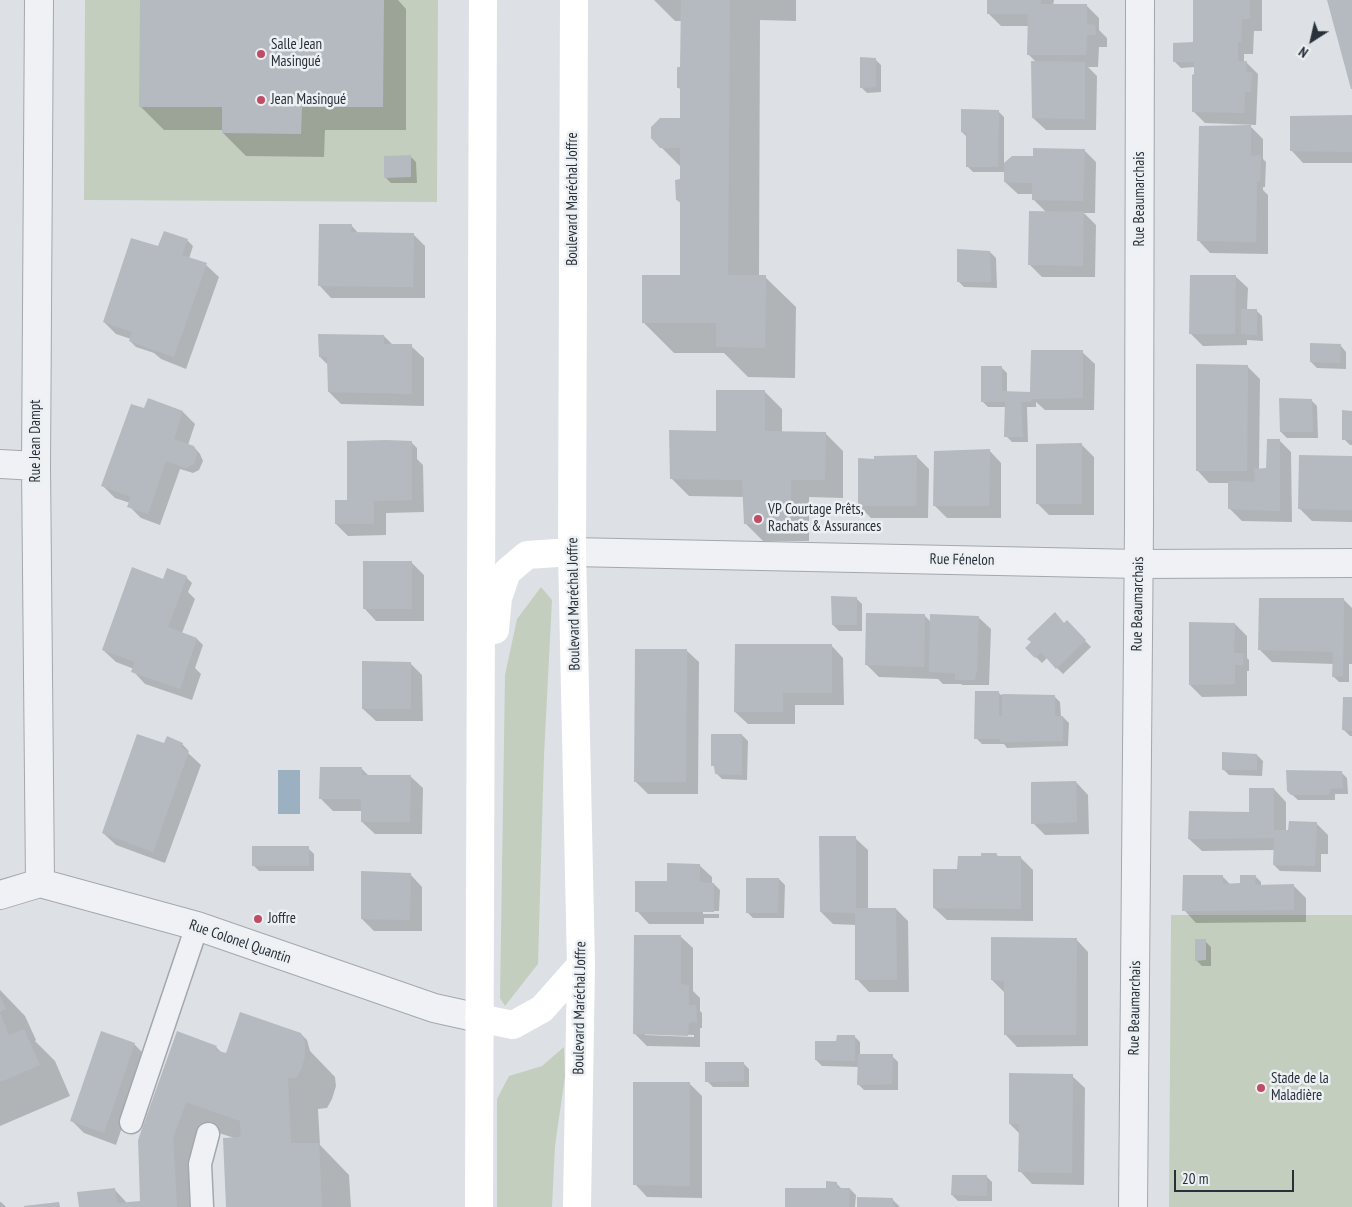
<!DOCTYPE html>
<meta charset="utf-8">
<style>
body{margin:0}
#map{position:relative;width:1352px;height:1207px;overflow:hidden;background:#dde1e5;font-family:"PT Sans Narrow",sans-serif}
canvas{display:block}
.north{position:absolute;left:1287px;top:15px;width:50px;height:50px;-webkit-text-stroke:4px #ecf0f3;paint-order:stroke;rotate:215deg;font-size:14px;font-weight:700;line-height:20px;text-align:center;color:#28303a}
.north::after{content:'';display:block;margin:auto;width:18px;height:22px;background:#28303a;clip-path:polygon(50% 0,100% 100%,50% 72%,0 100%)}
.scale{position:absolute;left:1174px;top:1170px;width:120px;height:22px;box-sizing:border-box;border:2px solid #28303a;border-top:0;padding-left:6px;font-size:15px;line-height:18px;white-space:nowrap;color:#28303a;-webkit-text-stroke:4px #ecf0f3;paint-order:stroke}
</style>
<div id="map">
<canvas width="1352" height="1207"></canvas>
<div class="north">N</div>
<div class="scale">20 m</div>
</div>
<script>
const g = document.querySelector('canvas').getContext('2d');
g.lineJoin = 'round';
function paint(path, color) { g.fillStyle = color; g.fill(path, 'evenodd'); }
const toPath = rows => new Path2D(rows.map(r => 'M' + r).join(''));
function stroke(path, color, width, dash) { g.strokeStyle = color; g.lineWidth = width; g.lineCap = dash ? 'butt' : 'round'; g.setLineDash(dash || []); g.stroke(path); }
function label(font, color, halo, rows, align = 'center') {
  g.font = font + ' "PT Sans Narrow",sans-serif'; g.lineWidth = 5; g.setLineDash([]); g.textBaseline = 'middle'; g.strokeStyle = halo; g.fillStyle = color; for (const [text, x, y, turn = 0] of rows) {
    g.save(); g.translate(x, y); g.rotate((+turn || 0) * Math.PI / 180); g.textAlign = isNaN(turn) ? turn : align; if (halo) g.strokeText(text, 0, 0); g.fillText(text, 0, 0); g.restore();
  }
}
paint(toPath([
 [85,0,438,0,437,202,84,200],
 [541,587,552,600,544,756,538,964,505,1006,500,998,505,675,517,619],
 [1171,915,1352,915,1352,1207,1169,1207],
 [564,1047,565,1076,555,1146,552,1207,497,1207,497,1099,509,1076,542,1066]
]), '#c4cebf');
paint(toPath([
 [278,770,300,770,300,814,278,814]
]), '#9bb1c2');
paint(toPath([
 [141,0,398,0,406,9,406,130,325,130,324,157,246,156,223,133,223,130,164,130,141,107],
 [654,0,796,0,796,21,760,20,759,277,765,277,796,307,795,378,748,377,724,353,674,353,643,322,681,276,682,204,677,200,681,180,681,167,661,147,681,119,682,91,679,88,681,68,682,21,675,21],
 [989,0,1054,0,1053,5,1086,5,1099,18,1099,30,1107,38,1107,47,1099,47,1098,67,1088,67,1097,76,1096,130,1046,130,1033,118,1036,62,1028,54,1029,26,1001,26,988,13],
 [1194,0,1262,0,1262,31,1254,31,1253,54,1244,54,1244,62,1246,62,1258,74,1256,125,1205,123,1193,111,1198,76,1195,67,1181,68,1175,62,1196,44],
 [875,59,881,65,881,92,867,93,861,87],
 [998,111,1004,117,1004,165,1012,157,1034,158,1084,150,1096,162,1095,213,1084,213,1096,225,1095,277,1042,277,1030,265,1046,212,1034,200,1034,194,1018,194,1005,182,1005,172,973,172,967,166,967,137,962,132],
 [1352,116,1352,163,1303,163,1291,150],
 [1250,126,1263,139,1263,159,1266,162,1265,187,1263,187,1263,190,1268,195,1268,254,1210,253,1198,240],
 [410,156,416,162,417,183,391,183,385,177],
 [351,225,359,234,413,234,425,246,425,298,331,298,319,285],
 [187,240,193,246,189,259,206,265,219,277,186,369,161,359,154,353,136,347,130,341,131,339,116,334,104,322,164,250],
 [990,252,996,258,997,288,964,287,958,281],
 [1235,276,1248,288,1247,310,1256,310,1262,316,1263,341,1247,340,1247,345,1203,346,1191,334],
 [384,336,393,345,411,346,424,358,424,406,341,404,329,392,328,365,320,357],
 [1341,346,1346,352,1346,369,1317,368,1311,362],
 [1082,352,1095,364,1094,410,1045,410,1036,402,1036,407,1027,407,1028,442,1012,442,1006,436,1006,407,988,407,982,401,1001,367,1007,373,1007,393,1030,393],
 [1248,367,1260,379,1259,470,1268,470,1279,440,1291,452,1292,522,1242,521,1230,509,1229,483,1209,483,1197,470],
 [764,391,782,409,782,433,825,433,843,451,843,498,809,497,809,541,763,541,745,523,744,497,689,496,671,478,717,432],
 [1311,400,1317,406,1318,438,1287,438,1281,432],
 [145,409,183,412,195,424,188,445,194,447,200,454,203,461,199,470,193,473,180,469,160,525,141,518,129,506,130,503,115,498,103,486],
 [1352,412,1352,445,1350,445,1344,439],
 [411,442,417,448,417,459,423,465,424,512,386,513,386,535,348,536,336,524,348,502],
 [1082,445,1094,457,1094,515,1049,515,1037,503],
 [989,450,1001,463,1001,518,947,518,935,506],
 [916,456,929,469,928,518,871,518,859,506,875,461],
 [1352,457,1352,522,1312,521,1300,509],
 [411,562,424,575,424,621,376,621,364,608],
 [186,577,192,583,188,592,195,599,182,633,197,639,203,645,195,668,201,674,192,700,145,684,133,671,134,669,116,662,103,650,164,580],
 [856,598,862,604,862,631,839,631,833,625],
 [1344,600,1352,608,1352,664,1349,664,1349,682,1339,682,1333,676,1334,664,1272,662,1260,650],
 [925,616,931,622,978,617,991,629,989,685,962,685,961,684,943,684,938,679,879,677,866,664],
 [1067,622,1091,647,1063,674,1047,658,1042,663,1027,648],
 [1235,624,1247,636,1247,658,1249,660,1249,671,1247,671,1247,696,1202,697,1190,685],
 [831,645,843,658,844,705,795,705,795,724,748,724,735,712],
 [686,650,699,662,698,794,648,794,635,781],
 [410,663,422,675,423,721,376,721,363,709],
 [999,693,1001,695,1054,696,1060,702,1061,717,1063,717,1069,723,1068,746,1007,748,1004,744,982,744,976,738],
 [1352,699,1352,736,1350,736,1344,730],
 [742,735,748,741,747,780,722,779,716,773,716,769,713,765],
 [182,744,188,750,187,752,201,765,165,863,116,845,103,833,169,746],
 [1257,755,1263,761,1262,776,1229,775,1223,769],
 [361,768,369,776,410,776,423,788,422,834,375,834,362,822,362,811,333,811,321,799],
 [1341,772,1347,778,1348,794,1335,794,1335,800,1298,800,1288,791],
 [1076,782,1088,795,1089,834,1045,835,1033,823],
 [1274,789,1286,802,1286,831,1316,823,1328,835,1328,854,1321,854,1321,872,1280,871,1274,865,1274,850,1202,851,1189,839,1250,813],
 [855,838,868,850,868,909,896,909,908,921,909,992,869,992,857,979,856,925,833,924,821,912],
 [308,848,314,854,314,871,259,871,253,865],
 [996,854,999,857,1021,858,1033,870,1033,921,947,920,934,908,958,870,982,858],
 [699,865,712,877,712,884,714,884,720,890,719,911,703,911,703,914,719,914,719,918,704,918,704,924,649,924,637,911,668,882],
 [410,874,422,887,422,931,374,931,362,919],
 [1222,876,1231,885,1243,885,1255,876,1261,882,1261,885,1294,886,1306,898,1306,922,1196,923,1184,910],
 [779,879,785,885,784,918,753,918,747,912],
 [680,936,693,948,693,991,700,998,700,1011,702,1013,702,1028,700,1028,700,1047,647,1046,634,1033],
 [645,1033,694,1035,694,1037,645,1035],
 [1076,939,1088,952,1088,1046,1017,1047,1005,1034,1004,992,992,980],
 [1205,941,1211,947,1211,966,1202,966,1196,960],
 [0,990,25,1016,36,1040,35,1041,55,1061,70,1096,0,1126],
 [301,1034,307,1040,310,1051,335,1077,336,1086,332,1099,327,1108,318,1109,320,1145,349,1175,351,1207,227,1207,234,1138,216,1132,204,1169,205,1207,80,1207,114,1189,127,1203,141,1204,139,1140,216,1047,222,1053,227,1055],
 [854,1036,860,1042,860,1056,892,1056,898,1062,898,1090,864,1090,858,1084,859,1067,822,1066,816,1060,837,1042],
 [134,1044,146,1056,116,1145,84,1133,71,1120],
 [743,1063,749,1069,749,1087,713,1087,707,1081],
 [1072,1076,1085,1088,1084,1185,1032,1184,1020,1171,1020,1134,1010,1124],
 [689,1083,702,1096,702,1198,647,1197,635,1184],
 [986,1176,992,1182,992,1201,958,1201,952,1195],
 [836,1183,843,1190,850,1189,856,1195,855,1207,786,1207,827,1189],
 [892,1199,900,1207,858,1207],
 [0,1202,1,1202,6,1207,0,1207]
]), '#0003');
paint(toPath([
 [140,0,384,0,383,107,302,107,301,134,222,133,222,107,139,107],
 [681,0,730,0,728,275,766,275,765,348,716,347,716,323,642,323,642,275,680,275,680,201,676,200,675,180,680,179,680,148,660,148,651,138,651,127,660,118,680,118,680,88,677,88,677,67,680,67],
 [987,0,1041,0,1041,4,1087,4,1087,24,1095,25,1096,35,1087,35,1086,55,1027,55,1028,14,987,14],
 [1193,0,1250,0,1250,19,1242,19,1241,42,1238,42,1238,61,1247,61,1246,72,1252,72,1251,92,1245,92,1244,113,1192,112,1192,75,1194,74,1194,62,1173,62,1173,43,1193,42],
 [1327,0,1352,0,1352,89,1351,89],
 [860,57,876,58,876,87,860,88],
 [1031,61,1085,62,1085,119,1032,118],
 [961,109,999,110,998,167,966,167,966,133,961,132],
 [1352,115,1352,152,1290,151,1290,116],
 [1251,125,1251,156,1261,155,1260,182,1257,181,1256,242,1197,241,1199,126],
 [1033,148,1085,149,1083,201,1032,200,1032,183,1004,182,1004,163,1012,156,1033,156],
 [411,155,411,177,384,178,384,156],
 [1029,211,1084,212,1083,266,1028,265],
 [319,224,352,224,351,232,414,233,413,287,318,286],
 [164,231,188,239,182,255,207,263,174,357,129,341,132,332,103,322,131,238,158,246],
 [957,249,990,251,991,282,957,282],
 [1190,275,1236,275,1235,334,1189,334],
 [1241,309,1257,309,1257,335,1241,334],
 [318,334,384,335,384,344,412,344,412,394,328,392,327,357,319,357],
 [1310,343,1341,344,1340,363,1310,362],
 [1031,350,1083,350,1083,398,1031,399,1031,402,1021,402,1023,437,1004,437,1005,402,981,402,981,366,1002,366,1002,391,1030,392],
 [1196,364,1248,365,1247,471,1196,471],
 [716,390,765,390,765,431,826,432,825,480,791,480,791,524,744,524,742,480,670,479,669,430,716,431],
 [148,398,183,411,174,439,194,446,197,454,194,464,186,468,166,461,148,514,127,507,131,497,101,486,131,404,144,408],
 [1279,398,1312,399,1313,432,1280,432],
 [1342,410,1352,411,1352,440,1342,440],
 [1267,439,1280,439,1280,511,1228,509,1228,481,1255,482,1254,469,1266,468],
 [387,440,412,441,412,500,374,501,374,524,335,524,335,500,347,500,347,441],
 [1082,443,1082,504,1036,504,1036,444],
 [990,449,989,506,933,506,934,451],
 [917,455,916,506,858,506,858,458,874,459,874,456],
 [1299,455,1352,456,1352,510,1298,509],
 [363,561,412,561,412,609,363,609],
 [132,567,163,579,167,568,187,576,168,627,197,638,180,689,131,672,135,662,102,650],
 [831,596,857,597,857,625,832,625],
 [1259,598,1344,598,1343,676,1332,677,1333,652,1258,650],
 [1055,612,1064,623,1067,620,1086,640,1056,669,1041,652,1035,658,1025,648,1031,642,1027,639],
 [866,613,925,614,924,667,865,665],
 [930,614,979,616,977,673,976,673,975,680,955,680,955,673,929,672],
 [1189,622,1235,623,1234,653,1244,653,1243,665,1235,665,1235,684,1189,685],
 [735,644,832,644,832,693,783,693,783,712,734,712],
 [635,649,687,649,686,782,634,782],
 [362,661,411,662,411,709,362,709],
 [975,691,999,691,999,716,1002,716,1002,694,1055,695,1055,716,1063,716,1063,741,1000,742,1000,739,974,739],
 [1343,697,1352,697,1352,731,1342,730],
 [137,734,164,743,167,736,183,743,181,748,189,751,153,852,102,833],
 [711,734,742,734,742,775,715,774,714,766,711,766],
 [1222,752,1257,754,1257,770,1222,770],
 [320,767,362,767,362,775,411,775,410,822,361,822,361,799,319,799],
 [1286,770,1342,771,1343,788,1330,789,1329,795,1291,795,1287,791],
 [1076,781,1077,822,1031,824,1031,782],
 [1249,788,1274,788,1274,830,1288,830,1289,821,1317,822,1315,866,1273,865,1274,838,1188,839,1189,811,1249,812],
 [819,836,856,836,856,908,896,908,897,980,855,980,855,913,820,912],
 [252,846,309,846,309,866,252,866],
 [981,853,997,853,996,856,1021,856,1021,909,933,908,933,869,957,869,958,856,981,856],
 [667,863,700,864,700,882,714,883,714,912,635,912,635,881,667,881],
 [361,871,411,873,410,920,361,919],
 [1183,875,1223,875,1223,884,1240,883,1240,875,1256,875,1255,885,1294,884,1294,910,1182,911],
 [746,878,779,878,778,913,746,913],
 [634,935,681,935,681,984,689,985,689,1005,696,1005,697,1022,689,1022,688,1036,633,1034],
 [991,937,1077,938,1076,1035,1004,1035,1004,981,991,980],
 [1195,939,1206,939,1206,960,1195,961],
 [0,996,6,1009,0,1012],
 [240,1012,301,1033,305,1042,305,1055,302,1068,296,1078,288,1078,291,1143,319,1143,322,1207,226,1207,223,1138,241,1137,240,1121,186,1102,173,1138,177,1207,79,1207,77,1192,115,1188,117,1203,140,1201,138,1140,177,1031,217,1046,215,1050,226,1053],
 [0,1013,9,1035,24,1029,40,1065,0,1082],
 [101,1031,135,1043,104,1133,70,1121],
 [837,1035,855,1035,855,1061,815,1060,815,1041,836,1041],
 [858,1054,893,1054,892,1084,857,1085],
 [705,1062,744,1062,744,1081,705,1082],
 [1009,1073,1073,1074,1072,1173,1018,1172,1019,1124,1009,1124],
 [633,1082,690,1082,690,1186,633,1185],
 [952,1175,987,1175,987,1196,951,1195],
 [826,1181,837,1182,837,1188,850,1188,849,1207,785,1207,785,1188,826,1188],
 [857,1197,893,1198,893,1207,857,1207],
 [59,1202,60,1207,24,1207,24,1206]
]), '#b5bac1');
const service = toPath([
 [131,1122,197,926],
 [202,1207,200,1164,208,1134]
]);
const minor = toPath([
 [39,0,36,466,40,883],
 [0,464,36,466],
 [572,552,1139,564,1352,563],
 [0,895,40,883,197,926,434,1008,479,1018],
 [1133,1207,1139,524,1140,0]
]);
stroke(service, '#a3a8ae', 25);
stroke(minor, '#a3a8ae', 30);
stroke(service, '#eff1f4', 22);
stroke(minor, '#eff1f4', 28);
stroke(toPath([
 [574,0,572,552,581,965,577,1207],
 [495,630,498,598,507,572,527,555,572,552],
 [479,1018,513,1025,542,1009,581,965],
 [479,1207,483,0]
]), '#fff', 28);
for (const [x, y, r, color] of [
 [261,54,5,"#c04c66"],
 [261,100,5,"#c04c66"],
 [758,519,5,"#c04c66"],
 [258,919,5,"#c04c66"],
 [1261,1088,5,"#c04c66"]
]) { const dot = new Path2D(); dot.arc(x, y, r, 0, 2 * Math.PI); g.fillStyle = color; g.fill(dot); stroke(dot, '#ecf0f3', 2); }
label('15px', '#28303a', '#ecf0f3', [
 ["Salle Jean",271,45],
 ["Masingué",271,62],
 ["Jean Masingué",271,100],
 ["VP Courtage Prêts,",768,510],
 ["Rachats & Assurances",768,527],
 ["Joffre",268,919],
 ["Stade de la",1271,1079],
 ["Maladière",1271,1096]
], 'left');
label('15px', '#28303a', '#ecf0f3', [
 ["Boulevard Maréchal Joffre",573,199,-90],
 ["Rue Beaumarchais",1140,199,-90],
 ["Rue Jean Dampt",36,441,-90],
 ["Rue Fénelon",962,560,1],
 ["Boulevard Maréchal Joffre",574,604,-91],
 ["Rue Beaumarchais",1138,604,-89],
 ["Rue Colonel Quantin",240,942,19],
 ["Boulevard Maréchal Joffre",580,1008,-89],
 ["Rue Beaumarchais",1135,1008,-89]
]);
</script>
